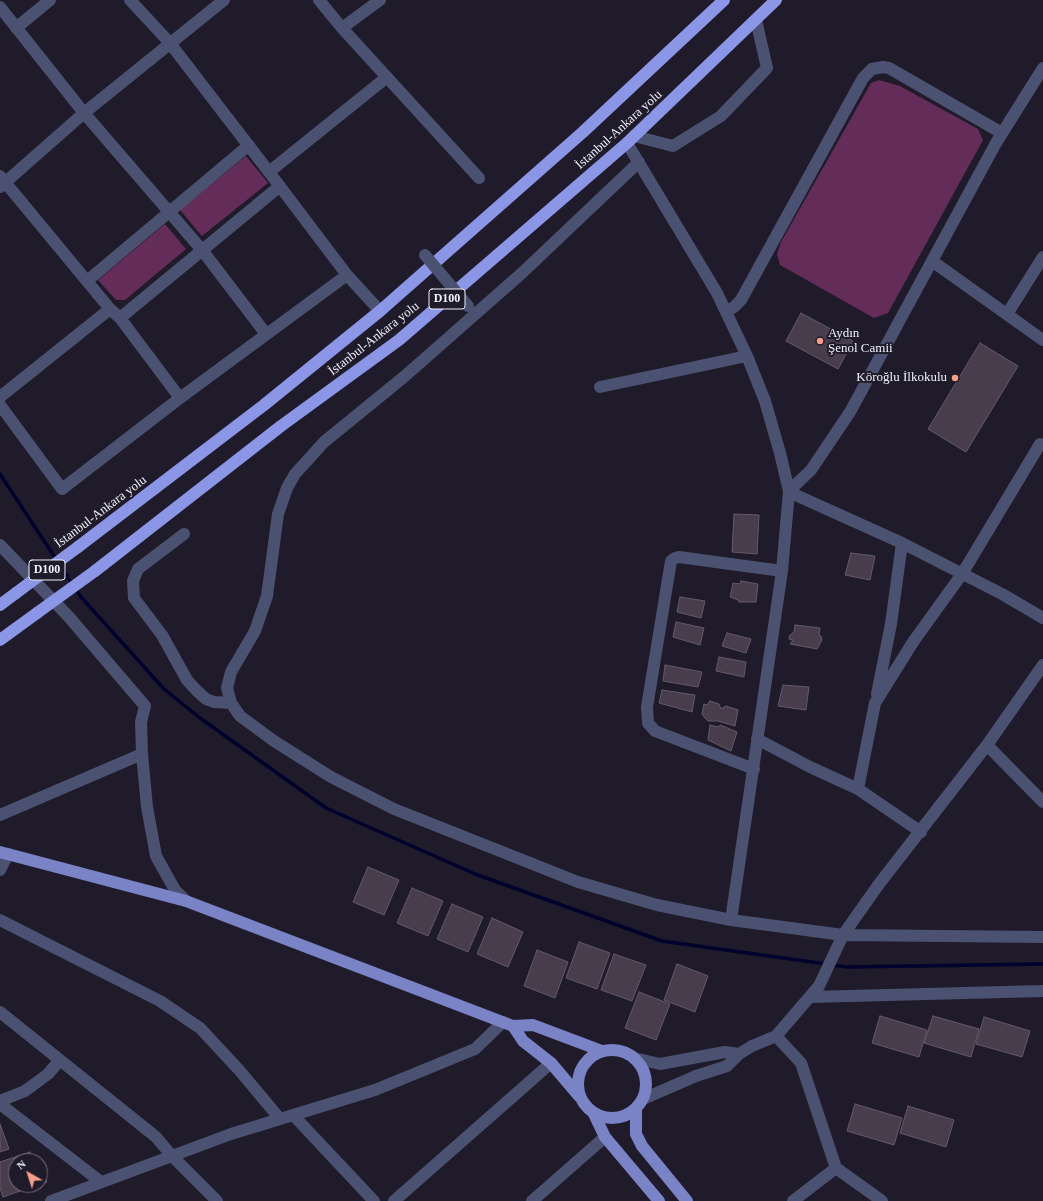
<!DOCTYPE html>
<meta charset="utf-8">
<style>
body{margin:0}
#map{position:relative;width:1043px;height:1201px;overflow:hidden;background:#1f1b2a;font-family:Georgia,serif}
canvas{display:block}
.north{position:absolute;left:8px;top:1153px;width:40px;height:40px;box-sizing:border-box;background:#1f1b2a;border:1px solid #73707e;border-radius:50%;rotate:321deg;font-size:11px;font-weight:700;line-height:16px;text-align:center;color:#f2f0fb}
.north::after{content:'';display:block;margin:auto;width:14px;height:18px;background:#f49e88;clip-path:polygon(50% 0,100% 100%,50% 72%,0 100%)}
</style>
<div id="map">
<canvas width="1043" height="1201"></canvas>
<div class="north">N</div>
</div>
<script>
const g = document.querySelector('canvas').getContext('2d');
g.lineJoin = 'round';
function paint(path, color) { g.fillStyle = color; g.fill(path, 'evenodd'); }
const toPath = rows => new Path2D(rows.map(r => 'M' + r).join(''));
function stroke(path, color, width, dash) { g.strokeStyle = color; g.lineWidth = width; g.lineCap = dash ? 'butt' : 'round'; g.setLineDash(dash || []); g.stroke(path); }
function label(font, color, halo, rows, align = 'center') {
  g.font = font + ' Georgia,serif'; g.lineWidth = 4; g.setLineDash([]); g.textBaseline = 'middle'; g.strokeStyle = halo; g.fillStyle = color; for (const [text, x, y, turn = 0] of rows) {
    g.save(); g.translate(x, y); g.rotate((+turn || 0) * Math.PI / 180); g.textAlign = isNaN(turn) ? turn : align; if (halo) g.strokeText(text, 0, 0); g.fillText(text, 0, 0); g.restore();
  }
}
paint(toPath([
 [879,80,900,86,978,129,983,140,888,313,874,318,780,265,777,254,781,242,871,83],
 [246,156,268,183,202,236,180,210],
 [165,224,186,249,125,300,116,300,98,280]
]), '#642c59');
stroke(toPath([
 [0,474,81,597,164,689,200,718,326,808,475,874,662,941,826,964],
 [832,965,847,967,1043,964]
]), '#00002d', 3.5);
const building = toPath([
 [801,313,853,341,838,369,786,341,801,313],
 [980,343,1018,366,966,452,928,429,980,343],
 [734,514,759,515,757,554,732,552,734,514],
 [851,553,875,556,870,580,845,575,851,553],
 [741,581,758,584,756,602,739,602,738,600,730,597,733,583,740,584,741,581],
 [680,597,705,601,701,618,677,612,680,597],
 [676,622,704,628,700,645,673,637,676,622],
 [795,625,820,628,819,635,821,636,822,640,817,649,790,644,793,640,789,639,790,635,794,632,795,625],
 [727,633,751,639,746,653,722,646,727,633],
 [719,657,746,662,744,677,716,671,719,657],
 [665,665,702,672,698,687,663,681,665,665],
 [783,685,809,687,806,710,778,706,783,685],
 [662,690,695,695,692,712,659,703,662,690],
 [710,701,719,704,721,709,726,706,738,710,735,726,718,721,708,721,704,717,702,714,704,704,707,705,710,701],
 [710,725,718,727,720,725,737,732,731,751,708,740,710,725],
 [368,867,399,880,384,915,353,902,368,867],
 [412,888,443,901,428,936,397,923,412,888],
 [452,904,483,917,468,952,437,939,452,904],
 [492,918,523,932,508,967,477,954,492,918],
 [579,942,610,953,597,989,566,978,579,942],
 [537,950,568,962,555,998,524,986,537,950],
 [614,954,646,965,632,1001,601,990,614,954],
 [677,964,708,976,695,1012,664,1000,677,964],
 [639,992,670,1004,656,1040,625,1028,639,992],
 [880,1016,927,1030,919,1057,872,1043,880,1016],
 [933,1016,979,1029,971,1057,924,1043,933,1016],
 [984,1017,1030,1031,1022,1057,976,1044,984,1017],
 [855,1104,902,1118,894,1145,847,1131,855,1104],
 [908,1106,954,1120,946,1147,900,1133,908,1106],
 [0,1124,9,1149,0,1152,0,1124],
 [30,1152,35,1161,16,1161,16,1185,37,1185,3,1197,0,1188,0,1162,30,1152],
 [40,1169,47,1182,40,1184,40,1169]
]);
paint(building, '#483d4c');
stroke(building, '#65596a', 1);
stroke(toPath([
 [130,0,169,42,269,172],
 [319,0,342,28,479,178],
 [0,7,84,113,202,250,266,334],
 [16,28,50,0],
 [342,28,380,0],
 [634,136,673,146,721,116,767,68,756,20],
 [627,143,717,293,747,356,765,401,780,453,789,491,782,571,731,920],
 [639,162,522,273,405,376,324,442,295,474,287,488,278,514,267,596,255,631,231,672,227,688,231,703,240,716,274,741,331,777,394,809,578,882,657,905,731,920,843,935,1043,937],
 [0,176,110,309,120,318,180,398],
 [0,187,84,113,224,0],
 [932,261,1043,340],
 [347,275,380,311],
 [87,281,249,145],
 [726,312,734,307,741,300,863,78,872,69,883,67,889,68,1002,133],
 [1007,314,1043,257],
 [120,318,280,186],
 [600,387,747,356],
 [0,397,110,309],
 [0,405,62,489,180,398,347,275,269,172,387,77],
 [789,491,811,470,850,412,996,143,1043,68],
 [789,492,902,543,1002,594,1043,618],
 [184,534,138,569,133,581,134,598,162,635,187,680,196,690,206,699,214,702,231,703],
 [0,545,69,617,145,706,141,722,142,754,147,807,156,856,175,890,186,901],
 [877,694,891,624,902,543],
 [757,739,810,767,858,789,921,832],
 [987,745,1043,802],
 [754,769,655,731,648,723,647,707,671,561,675,558,679,557,782,571],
 [858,789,875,703,913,642,962,574,1040,444],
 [0,815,142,754],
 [0,870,8,854],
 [0,920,160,1001,200,1028,240,1071,280,1119],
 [810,997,1043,991],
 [0,1012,156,1137,172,1156,217,1201],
 [776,1036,801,1063,836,1168,882,1201],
 [634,1058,660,1064,725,1052,739,1054,752,1046,776,1036,819,986,843,935,879,884,987,745,1043,665],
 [643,1099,696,1076,727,1066,739,1054],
 [0,1101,25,1091,48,1074,60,1060],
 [0,1104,101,1182],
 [294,1116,374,1201],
 [51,1201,231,1134,375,1090,475,1049,503,1022],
 [394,1201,551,1063],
 [532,1201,605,1137],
 [793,1201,836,1168]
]), '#4b5171', 12);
stroke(toPath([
 [0,852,186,901,513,1026,533,1025,602,1051],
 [513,1026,523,1041,551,1063,579,1096],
 '578 1084a34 34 0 1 1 68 0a34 34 0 1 1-68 0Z',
 [636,1108,636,1134,642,1146,687,1201],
 [594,1114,605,1137,659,1201]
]), '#7983c6', 12);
stroke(toPath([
 [78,547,264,405,380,311,583,132,724,0],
 [95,571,281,426,399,340,627,143,776,0],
 [0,605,16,593],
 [0,640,37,613]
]), '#8b96e7', 12);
stroke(toPath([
 [425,255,468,306]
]), '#4b5171', 12);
stroke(toPath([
 [16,593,78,547],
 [37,613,95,571]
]), '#8b96e7', 12);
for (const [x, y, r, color] of [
 [820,341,4,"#f49e88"],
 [955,378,4,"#f49e88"]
]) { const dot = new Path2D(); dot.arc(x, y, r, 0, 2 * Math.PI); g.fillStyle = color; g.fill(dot); stroke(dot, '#1f1b2a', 1.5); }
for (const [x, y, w] of [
 [447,299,36],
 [47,570,36]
]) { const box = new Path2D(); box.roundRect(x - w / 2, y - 10, w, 20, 3); g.fillStyle = '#1f1b2a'; g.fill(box); stroke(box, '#f2f0fb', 1); }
label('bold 12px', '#f2f0fb', null, [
 ["D100",447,299],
 ["D100",47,570]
]);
label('13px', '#f2f0fb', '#1f1b2a', [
 ["İstanbul-Ankara yolu",619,130,-42],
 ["İstanbul-Ankara yolu",374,339,-38],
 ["İstanbul-Ankara yolu",101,512,-37]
]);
label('13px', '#f2f0fb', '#1f1b2a', [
 ["Aydın",828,334],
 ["Şenol Camii",828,349],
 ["Köroğlu İlkokulu",947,378,"right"]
], 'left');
</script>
